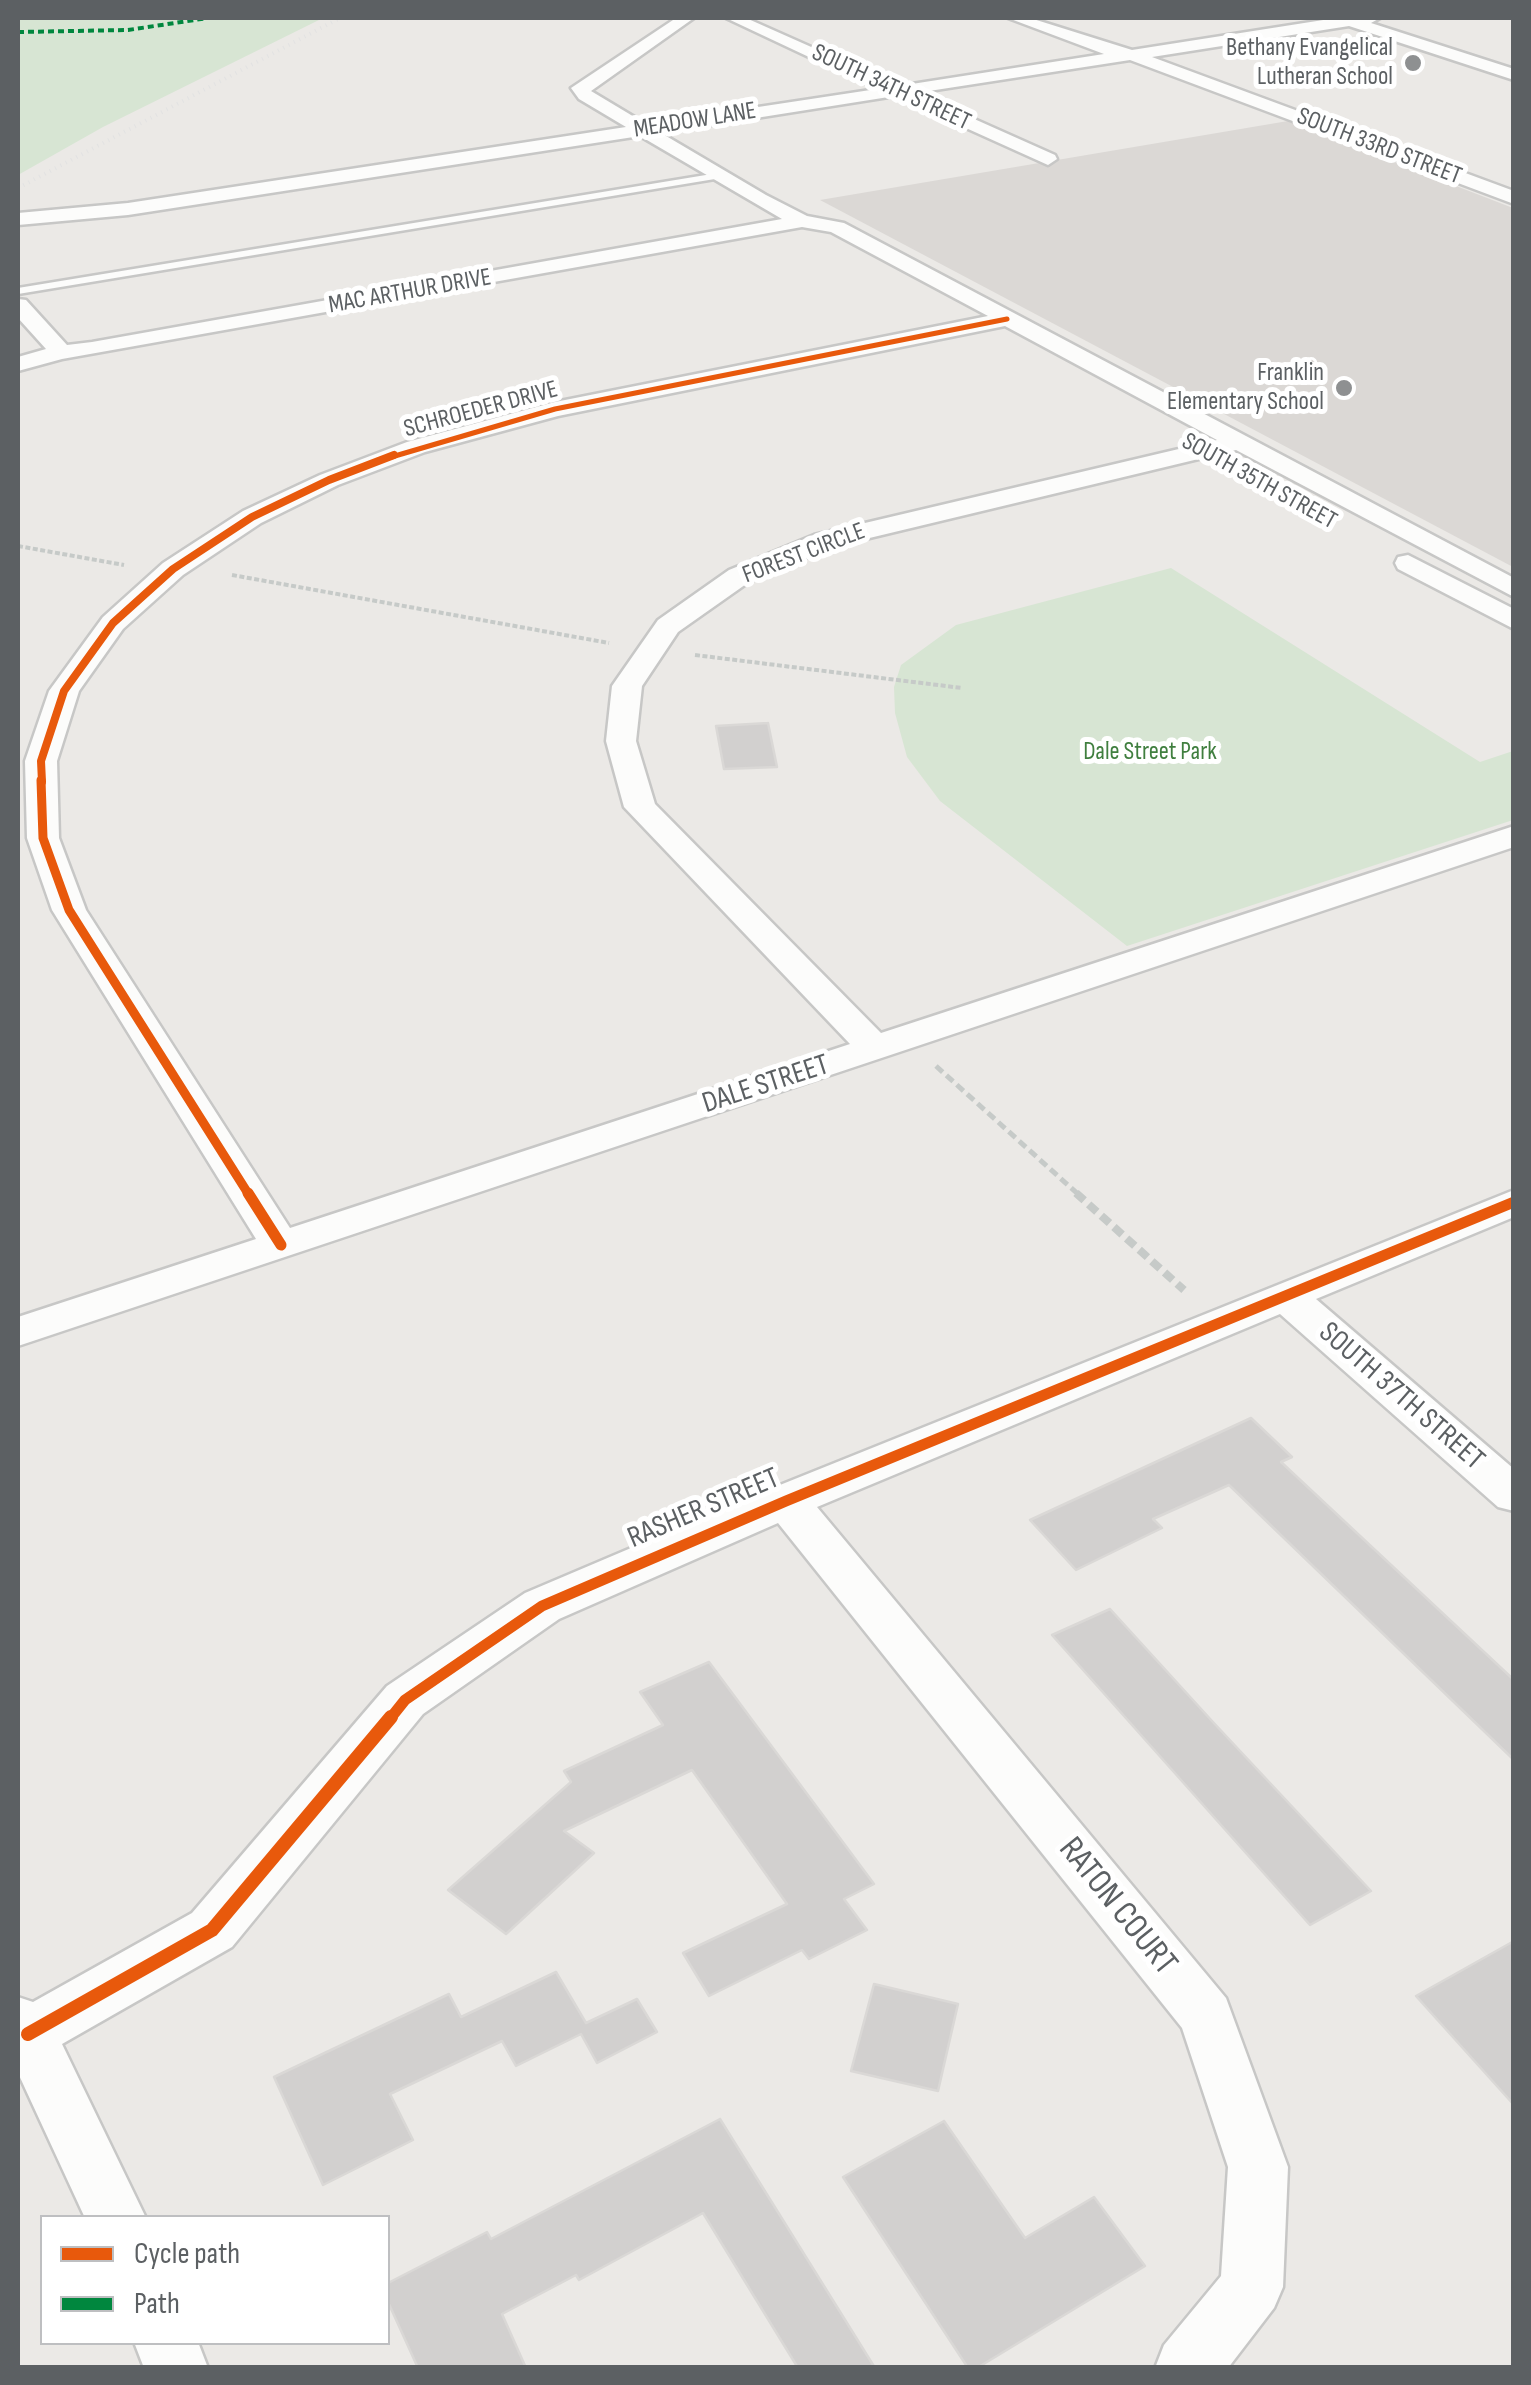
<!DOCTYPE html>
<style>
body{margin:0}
#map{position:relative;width:1531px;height:2385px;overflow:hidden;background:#ebe9e6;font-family:"Sofia Sans Condensed",sans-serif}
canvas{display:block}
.frame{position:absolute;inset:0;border:20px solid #5c6063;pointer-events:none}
.legend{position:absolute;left:40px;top:2215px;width:350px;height:130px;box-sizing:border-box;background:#fff;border:2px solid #bebfc1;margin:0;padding:12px 18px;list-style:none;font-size:30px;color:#5c6063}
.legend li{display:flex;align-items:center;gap:20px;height:50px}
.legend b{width:50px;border:2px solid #bebfc1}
</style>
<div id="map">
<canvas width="1531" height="2385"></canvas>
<div class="frame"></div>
<ul class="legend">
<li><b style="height:12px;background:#e8590c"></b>Cycle path</li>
<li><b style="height:12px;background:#00873e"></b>Path</li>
</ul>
</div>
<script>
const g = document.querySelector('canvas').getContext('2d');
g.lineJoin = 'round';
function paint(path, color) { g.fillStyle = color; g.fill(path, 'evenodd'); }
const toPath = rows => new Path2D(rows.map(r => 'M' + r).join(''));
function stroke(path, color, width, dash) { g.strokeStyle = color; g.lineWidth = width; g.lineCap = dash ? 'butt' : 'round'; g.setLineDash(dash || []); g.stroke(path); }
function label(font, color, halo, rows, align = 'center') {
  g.font = font + ' "Sofia Sans Condensed",sans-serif'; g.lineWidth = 10; g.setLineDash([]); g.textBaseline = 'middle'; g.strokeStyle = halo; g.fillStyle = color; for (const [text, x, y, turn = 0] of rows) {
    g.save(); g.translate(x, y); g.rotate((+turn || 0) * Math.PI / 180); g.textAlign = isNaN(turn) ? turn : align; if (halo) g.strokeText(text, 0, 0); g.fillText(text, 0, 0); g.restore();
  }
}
paint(toPath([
 [1288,121,1513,208,1513,567,820,200]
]), '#dbd8d5');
paint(toPath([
 [18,18,323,18,103,127,18,175],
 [1171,568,1480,762,1513,751,1513,820,1127,946,940,801,907,757,895,713,894,687,901,665,956,625]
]), '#d7e5d3');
const building = toPath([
 [768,723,777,767,724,769,716,726,768,723],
 [1251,1418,1292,1457,1281,1462,1514,1680,1514,1760,1229,1485,1153,1519,1162,1528,1076,1570,1030,1520,1251,1418],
 [1110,1609,1212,1721,1371,1891,1310,1925,1052,1635,1110,1609],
 [709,1662,874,1884,844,1899,867,1930,809,1959,802,1950,709,1996,683,1953,787,1904,692,1770,564,1831,594,1853,506,1934,448,1890,571,1782,564,1771,663,1725,640,1692,709,1662],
 [1514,1941,1514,2105,1416,1996,1514,1941],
 [556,1972,586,2023,637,1999,657,2032,597,2063,581,2034,516,2066,502,2041,390,2094,413,2140,323,2185,274,2077,449,1994,461,2017,556,1972],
 [874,1984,958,2004,938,2091,851,2071,874,1984],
 [720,2119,875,2368,798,2368,703,2213,579,2280,576,2275,502,2314,526,2368,418,2368,388,2302,388,2283,487,2232,491,2239,720,2119],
 [944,2121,1025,2238,1094,2197,1145,2266,977,2368,968,2368,843,2177,944,2121]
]);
paint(building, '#d2d0cf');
stroke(building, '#dad8d6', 2.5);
const service = toPath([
 [718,173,721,178,18,294,18,288,718,173]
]);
const minor = toPath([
 [676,18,694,18,591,91,646,124,877,89,726,18,746,18,899,86,1104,54,1008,18,1030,18,1132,50,1336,18,1380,18,1371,23,1514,69,1514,80,1349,26,1152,57,1514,191,1514,204,1130,60,916,93,1055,155,1057,159,1048,165,895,96,661,133,766,195,807,216,844,223,1514,578,1514,597,1236,450,832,547,749,582,678,632,642,686,636,741,655,804,881,1033,1514,826,1514,847,18,1346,18,1317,256,1239,52,910,27,838,25,761,49,691,103,617,163,563,243,511,320,475,407,442,555,402,988,316,831,232,802,227,62,359,18,371,18,357,46,349,18,318,18,299,26,300,67,345,92,342,782,219,640,136,128,215,18,225,18,213,128,203,626,127,579,99,571,88,676,18],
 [1005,326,1217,440,814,535,729,570,658,620,612,686,606,741,624,807,850,1044,290,1228,86,910,59,838,57,761,79,691,123,629,183,575,261,523,338,485,425,452,558,416,1005,326],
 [1408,555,1514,609,1514,629,1398,569,1395,563,1398,557,1408,555],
 [1514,1190,1514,1217,1316,1299,1514,1469,1514,1511,1498,1507,1280,1314,817,1507,1226,1998,1288,2167,1283,2287,1274,2308,1228,2368,1155,2368,1164,2345,1221,2276,1228,2167,1182,2028,778,1523,559,1619,423,1714,232,1947,62,2044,146,2218,85,2218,18,2073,18,1997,33,2002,192,1913,387,1686,525,1593,770,1489,1514,1190],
 [134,2342,198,2342,208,2368,144,2368,134,2342]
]);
stroke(service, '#c7c7c6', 5);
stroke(minor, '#c7c7c6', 5);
stroke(toPath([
 [18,546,124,565],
 [232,575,609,643],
 [695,655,962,688]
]), '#c6cac8', 4, [5, 2.5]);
stroke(toPath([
 [936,1066,1079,1195]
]), '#c6cac8', 5, [9, 5]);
stroke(toPath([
 [1076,1193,1184,1290]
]), '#c6cac8', 8, [11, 6]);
paint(service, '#fcfcfb');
paint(minor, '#fcfcfb');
stroke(toPath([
 [18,188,340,18]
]), '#e2e2e2', 4, [1, 5]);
stroke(toPath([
 [18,32,128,30,208,18]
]), '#00873e', 4, [6, 4]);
stroke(toPath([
 [388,458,555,409,1007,319]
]), '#e8590c', 5);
stroke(toPath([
 [42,782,41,761,64,691,113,623,173,569,252,517,329,480,394,455]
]), '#e8590c', 8);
stroke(toPath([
 [41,780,43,838,69,910,249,1195]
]), '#e8590c', 9);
stroke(toPath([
 [248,1193,281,1245],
 [389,1720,405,1700,542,1606,786,1501,1514,1202]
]), '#e8590c', 11);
stroke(toPath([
 [28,2034,212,1930,391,1717]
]), '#e8590c', 14);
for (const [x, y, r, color] of [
 [1413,63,10,"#8e9091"],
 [1344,388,10,"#8e9091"]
]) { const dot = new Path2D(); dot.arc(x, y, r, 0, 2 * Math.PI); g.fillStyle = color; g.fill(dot); stroke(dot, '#fff', 4); }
label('25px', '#5c6063', '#fff', [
 ["Bethany Evangelical",1393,49],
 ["Lutheran School",1393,78],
 ["Franklin",1324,374],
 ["Elementary School",1324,403]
], 'right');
label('25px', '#5c6063', '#fff', [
 ["SOUTH 34TH STREET",891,88,25],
 ["MEADOW LANE",695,121,-9],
 ["SOUTH 33RD STREET",1379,147,21],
 ["MAC ARTHUR DRIVE",410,292,-10],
 ["SCHROEDER DRIVE",481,410,-15],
 ["SOUTH 35TH STREET",1259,482,29],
 ["FOREST CIRCLE",804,554,-21]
]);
label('25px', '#407f3f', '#fff', [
 ["Dale Street Park",1150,753]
]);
label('30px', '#5c6063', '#fff', [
 ["DALE STREET",766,1085,-18],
 ["SOUTH 37TH STREET",1401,1397,41],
 ["RASHER STREET",704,1509,-23]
]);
label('35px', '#5c6063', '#fff', [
 ["RATON COURT",1117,1907,51]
]);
</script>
